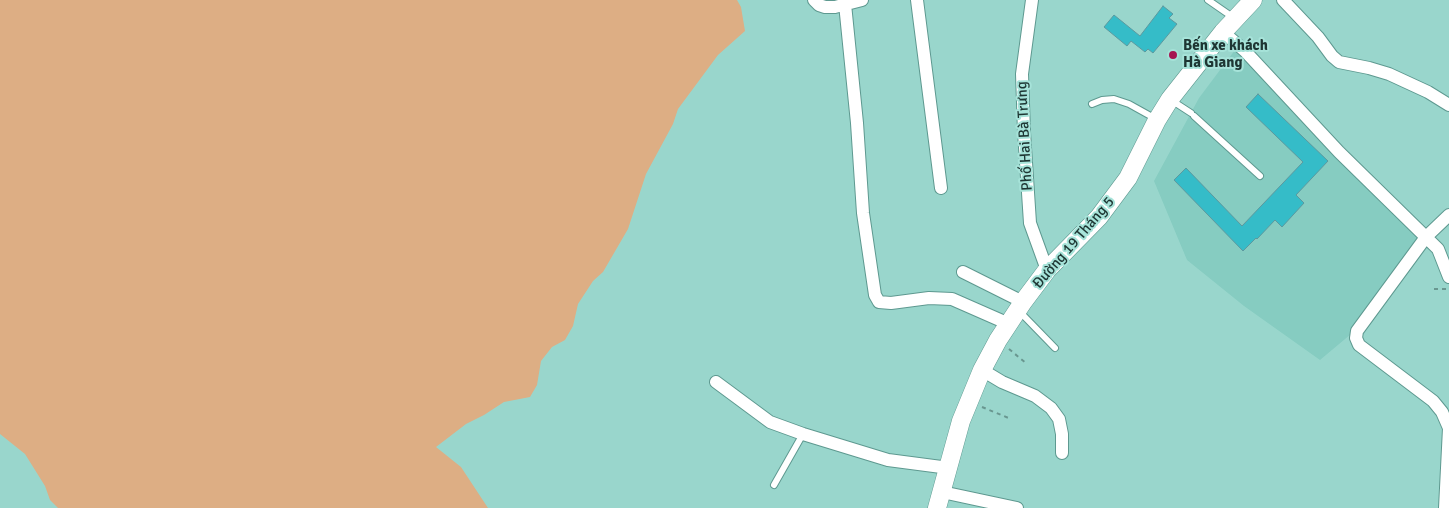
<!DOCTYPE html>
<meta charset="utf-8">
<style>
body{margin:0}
canvas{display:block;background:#99d6cc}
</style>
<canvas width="1449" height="508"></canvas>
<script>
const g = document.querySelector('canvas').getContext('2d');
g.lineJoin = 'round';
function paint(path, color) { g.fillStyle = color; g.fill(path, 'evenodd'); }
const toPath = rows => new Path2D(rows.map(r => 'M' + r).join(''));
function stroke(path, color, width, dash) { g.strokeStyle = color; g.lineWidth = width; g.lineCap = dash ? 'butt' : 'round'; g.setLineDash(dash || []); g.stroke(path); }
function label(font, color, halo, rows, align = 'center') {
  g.font = font + ' Signika,sans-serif'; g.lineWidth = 4; g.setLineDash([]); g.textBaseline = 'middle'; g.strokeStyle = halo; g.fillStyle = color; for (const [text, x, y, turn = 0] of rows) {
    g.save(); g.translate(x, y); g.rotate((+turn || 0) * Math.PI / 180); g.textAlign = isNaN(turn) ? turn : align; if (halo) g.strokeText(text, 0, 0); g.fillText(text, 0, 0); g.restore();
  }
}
paint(toPath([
 [1235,50,1364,183,1421,238,1351,334,1320,360,1244,306,1187,260,1154,181,1199,98]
]), '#86ccc1');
paint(toPath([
 [0,0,737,0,741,7,745,31,718,55,678,109,673,124,646,174,628,229,603,272,593,281,578,304,573,326,565,340,552,347,541,361,537,385,530,397,504,402,484,415,466,424,436,447,461,467,488,508,58,508,50,500,45,486,25,454,0,434]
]), '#ddae84');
const building = toPath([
 [1163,6,1173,14,1169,18,1177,24,1153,53,1148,49,1145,52,1131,41,1127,46,1104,27,1114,15,1140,36,1163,6],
 [1258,94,1328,161,1296,195,1304,203,1282,227,1275,220,1257,239,1256,238,1243,251,1174,180,1186,168,1242,226,1303,162,1246,107,1258,94]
]);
paint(building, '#35bcc8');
stroke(building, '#5c999f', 1);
const lane = toPath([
 [1208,0,1234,18],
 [1171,100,1191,113],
 [1092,104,1102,100,1114,99,1129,104,1156,119],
 [1194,116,1260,176],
 [1020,312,1055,348],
 [774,485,803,434]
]);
const street = toPath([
 [814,0,819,5,825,7,835,7,862,0],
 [917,0,941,188],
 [1032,0,1022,74,1024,132,1030,223,1047,270],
 [1283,0,1318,37,1332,56,1339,62,1369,68,1389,74,1428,92,1449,105],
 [845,4,857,123,863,213,875,295,879,302,891,303,929,298,952,299,1009,324],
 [1223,32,1245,51,1339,152,1438,249,1449,277],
 [963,272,1023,302],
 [982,370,1002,382,1035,396,1051,408,1059,419,1062,434,1062,453],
 [716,382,770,422,803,434,888,460,949,468],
 [942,492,1017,508],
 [1445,508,1449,428,1442,412,1433,401,1359,345,1356,338,1357,331,1426,237,1449,215]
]);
const secondary = toPath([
 [937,508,961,421,982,370,998,340,1023,302,1047,270,1099,217,1128,178,1157,120,1170,99,1223,32,1253,0]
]);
stroke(lane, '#5e9990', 8);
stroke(street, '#5e9990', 14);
stroke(secondary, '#5e9990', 19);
stroke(toPath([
 [1434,289,1449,289],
 [1009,349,1027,364],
 [982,407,1011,419]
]), '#699790', 2, [4, 4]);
stroke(lane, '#fff', 6);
stroke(street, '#fff', 12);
stroke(secondary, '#fff', 18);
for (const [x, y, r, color] of [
 [1173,55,5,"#a61552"]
]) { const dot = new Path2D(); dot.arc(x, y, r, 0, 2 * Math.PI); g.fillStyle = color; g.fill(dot); stroke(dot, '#a6e3d9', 2); }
label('bold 15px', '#1e3633', '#a6e3d9', [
 ["Bến xe khách",1183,46],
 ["Hà Giang",1183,63]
], 'left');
label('15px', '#1e3633', '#a6e3d9', [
 ["Phố Hai Bà Trưng",1025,136,-93],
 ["Đường 19 Tháng 5",1074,243,-49]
]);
</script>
